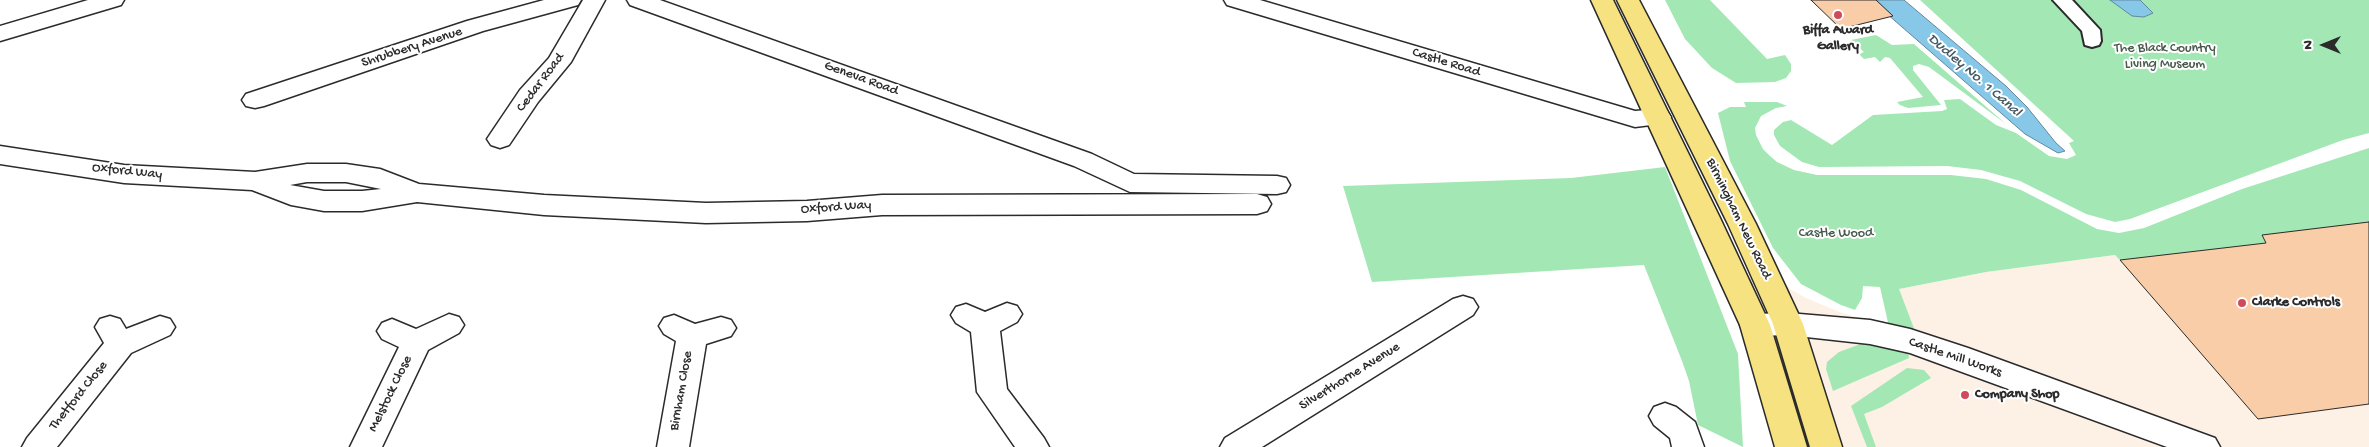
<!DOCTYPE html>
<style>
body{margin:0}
#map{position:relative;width:2369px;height:447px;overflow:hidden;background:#fff;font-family:"Gochi Hand",sans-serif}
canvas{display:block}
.north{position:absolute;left:2299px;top:20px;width:50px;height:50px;-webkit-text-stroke:4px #fff;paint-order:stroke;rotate:270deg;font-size:14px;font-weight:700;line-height:20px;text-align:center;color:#2b2b2b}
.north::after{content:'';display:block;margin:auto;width:18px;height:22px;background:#2b2b2b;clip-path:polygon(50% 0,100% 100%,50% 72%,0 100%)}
</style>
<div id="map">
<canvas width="2369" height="447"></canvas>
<div class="north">N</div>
</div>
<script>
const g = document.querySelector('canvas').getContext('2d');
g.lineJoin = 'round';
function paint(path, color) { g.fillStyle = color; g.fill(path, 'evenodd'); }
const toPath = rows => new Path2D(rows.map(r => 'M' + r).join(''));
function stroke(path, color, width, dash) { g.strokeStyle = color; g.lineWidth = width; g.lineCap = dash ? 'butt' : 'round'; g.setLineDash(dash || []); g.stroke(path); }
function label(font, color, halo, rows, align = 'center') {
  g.font = font + ' "Gochi Hand",sans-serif'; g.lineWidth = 4; g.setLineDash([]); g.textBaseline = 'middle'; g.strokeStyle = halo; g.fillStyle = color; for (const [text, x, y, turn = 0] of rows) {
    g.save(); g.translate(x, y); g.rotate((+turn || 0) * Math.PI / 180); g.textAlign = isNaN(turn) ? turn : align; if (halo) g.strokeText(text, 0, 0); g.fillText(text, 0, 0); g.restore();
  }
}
paint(toPath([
 [2369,222,2369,447,1809,447,1787,366,1749,278,1780,277,1790,289,1806,298,1842,313,1889,326,1899,289,1986,272]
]), '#fdf0e5');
paint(toPath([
 [1665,0,1710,0,1767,59,1785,55,1791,64,1791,71,1786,78,1775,82,1736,83,1712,68,1685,39],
 [1920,0,2369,0,2369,133,2343,140,2130,219,2115,222,2086,214,2020,181,1981,170,1947,166,1819,167,1802,162,1780,146,1774,135,1774,130,1783,122,1791,120,1832,145,1873,115,1942,111,1947,109,1944,100,1960,99,1996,125,2016,133,2049,156,2067,159,2076,155,2069,143,2074,141],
 [1876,35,1892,45,1914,44,2006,124,1929,67,1919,64,1913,66,1913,70,1941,105,1908,108,1900,105,1897,102,1923,97,1890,58,1885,57,1880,62,1875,57,1864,59,1859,54,1864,52,1851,40],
 [1744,102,1777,102,1787,106,1776,108,1761,116,1755,128,1756,135,1763,149,1770,156,1777,162,1794,170,1817,175,1951,175,1986,179,2021,190,2097,229,2119,233,2144,228,2242,189,2369,148,2369,222,2266,243,2120,260,2115,255,1986,272,1899,289,1915,331,1889,327,1880,287,1863,286,1862,298,1855,310,1841,305,1801,284,1773,248,1730,161,1718,113,1730,107,1746,107],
 [1665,167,1738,354,1743,447,1698,425,1689,381,1682,361,1644,265,1372,282,1343,186,1571,178],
 [1863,343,1908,350,1909,358,1833,391,1826,369,1827,362,1839,352],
 [1907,368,1924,370,1931,378,1882,407,1864,414,1876,447,1867,447,1851,406]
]), '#a3e8b4');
const water = toPath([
 [1871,0,1904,0,2006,86,2027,107,2056,143,2065,151,2058,153,2025,134,1871,0],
 [2110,0,2140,0,2153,13,2144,17,2132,16,2110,0]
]);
paint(water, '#87c7e8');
stroke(water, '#62899c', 1);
const building = toPath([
 [1811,0,1876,0,1893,16,1841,29,1811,0],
 [2369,222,2369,404,2258,419,2120,260,2266,243,2262,235,2369,222]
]);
paint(building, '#f8cda7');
stroke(building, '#2b2b2b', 1);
const pedestrian = toPath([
 [2053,0,2072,0,2100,30,2101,41,2099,45,2092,47,2085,45,2082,31,2053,0]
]);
const minor = toPath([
 [88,0,124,0,121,5,0,41,0,26,88,0],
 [544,0,581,0,578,5,483,31,264,106,255,108,246,106,242,100,246,94,467,21,544,0],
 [583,0,605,0,571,62,538,102,509,145,500,148,491,145,487,139,491,133,520,90,549,58,583,0],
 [627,0,660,0,1092,154,1134,174,1277,176,1286,178,1290,185,1286,192,1277,194,1130,192,1074,166,630,5,627,0],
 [1224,0,1260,0,1635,111,1658,109,1667,111,1671,117,1667,123,1635,127,1227,5,1224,0],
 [0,146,124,165,255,172,307,164,346,164,380,169,419,184,544,195,706,203,807,201,882,195,1257,194,1267,197,1271,204,1267,211,1257,214,882,215,807,221,706,223,544,215,417,202,362,211,324,211,291,205,252,190,124,183,0,164,0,146],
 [307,182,346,182,381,189,362,191,324,191,290,185,307,182],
 [1463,296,1473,299,1478,307,1473,315,1262,447,1220,447,1225,438,1453,299,1463,296],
 [1007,303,1017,306,1022,314,1017,322,1000,331,1007,389,1044,438,1049,447,1015,447,977,392,971,332,956,323,951,315,956,307,966,304,985,312,1007,303],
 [1788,313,1870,320,1910,329,1968,348,2215,438,2220,447,2167,447,1910,353,1870,344,1788,335,1755,336,1745,333,1740,325,1745,317,1755,314,1788,313],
 [449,314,459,317,464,325,459,333,428,350,382,447,350,447,399,347,382,339,377,331,382,323,392,319,416,329,449,314],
 [674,315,695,324,721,317,731,320,736,328,731,336,706,344,689,447,657,447,676,341,664,334,659,326,664,318,674,315],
 [110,316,120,319,126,329,160,316,170,319,175,327,170,335,131,353,57,447,22,447,27,438,104,343,95,327,100,319,110,316],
 [1665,403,1676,407,1695,422,1704,447,1672,447,1670,438,1654,425,1649,416,1654,407,1665,403]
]);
const trunk = toPath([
 [1591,0,1613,0,1720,218,1770,325,1807,447,1775,447,1740,325,1591,0],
 [1617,0,1639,0,1756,224,1803,324,1842,447,1810,447,1773,324,1728,224,1617,0]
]);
stroke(pedestrian, '#2b2b2b', 4);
stroke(minor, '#2b2b2b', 3);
stroke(trunk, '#2b2b2b', 3);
paint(pedestrian, '#fff');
paint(minor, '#fff');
paint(trunk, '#f7e281');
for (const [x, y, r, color] of [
 [1838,15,5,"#d1495b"],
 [2242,303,5,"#d1495b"],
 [1965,395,5,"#d1495b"]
]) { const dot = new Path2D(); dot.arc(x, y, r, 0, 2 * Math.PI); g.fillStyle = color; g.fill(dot); stroke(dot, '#fff', 2); }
label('bold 14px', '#2b2b2b', '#fff', [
 ["Biffa Award",1838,31,"center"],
 ["Gallery",1838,47,"center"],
 ["Clarke Controls",2252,303],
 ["Company Shop",1975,395]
], 'left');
label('14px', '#2b2b2b', '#fff', [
 ["Shrubbery Avenue",412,48,-18],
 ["Castle Road",1446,63,17],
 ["Geneva Road",861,79,20],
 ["Cedar Road",541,83,-53],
 ["Oxford Way",127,172,6],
 ["Oxford Way",836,208,-4],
 ["Birmingham New Road",1738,219,64],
 ["Castle Mill Works",1955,358,19],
 ["Silverthorne Avenue",1350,377,-32],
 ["Birnham Close",682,391,-80],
 ["Melstock Close",391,394,-64],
 ["Thetford Close",79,396,-51]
]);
label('14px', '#495a4d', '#fff', [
 ["The Black Country",2165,49],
 ["Living Museum",2165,65],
 ["Castle Wood",1836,234]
]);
label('italic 15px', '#475a64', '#fff', [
 ["Dudley No. 1 Canal",1974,76,41]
]);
</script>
